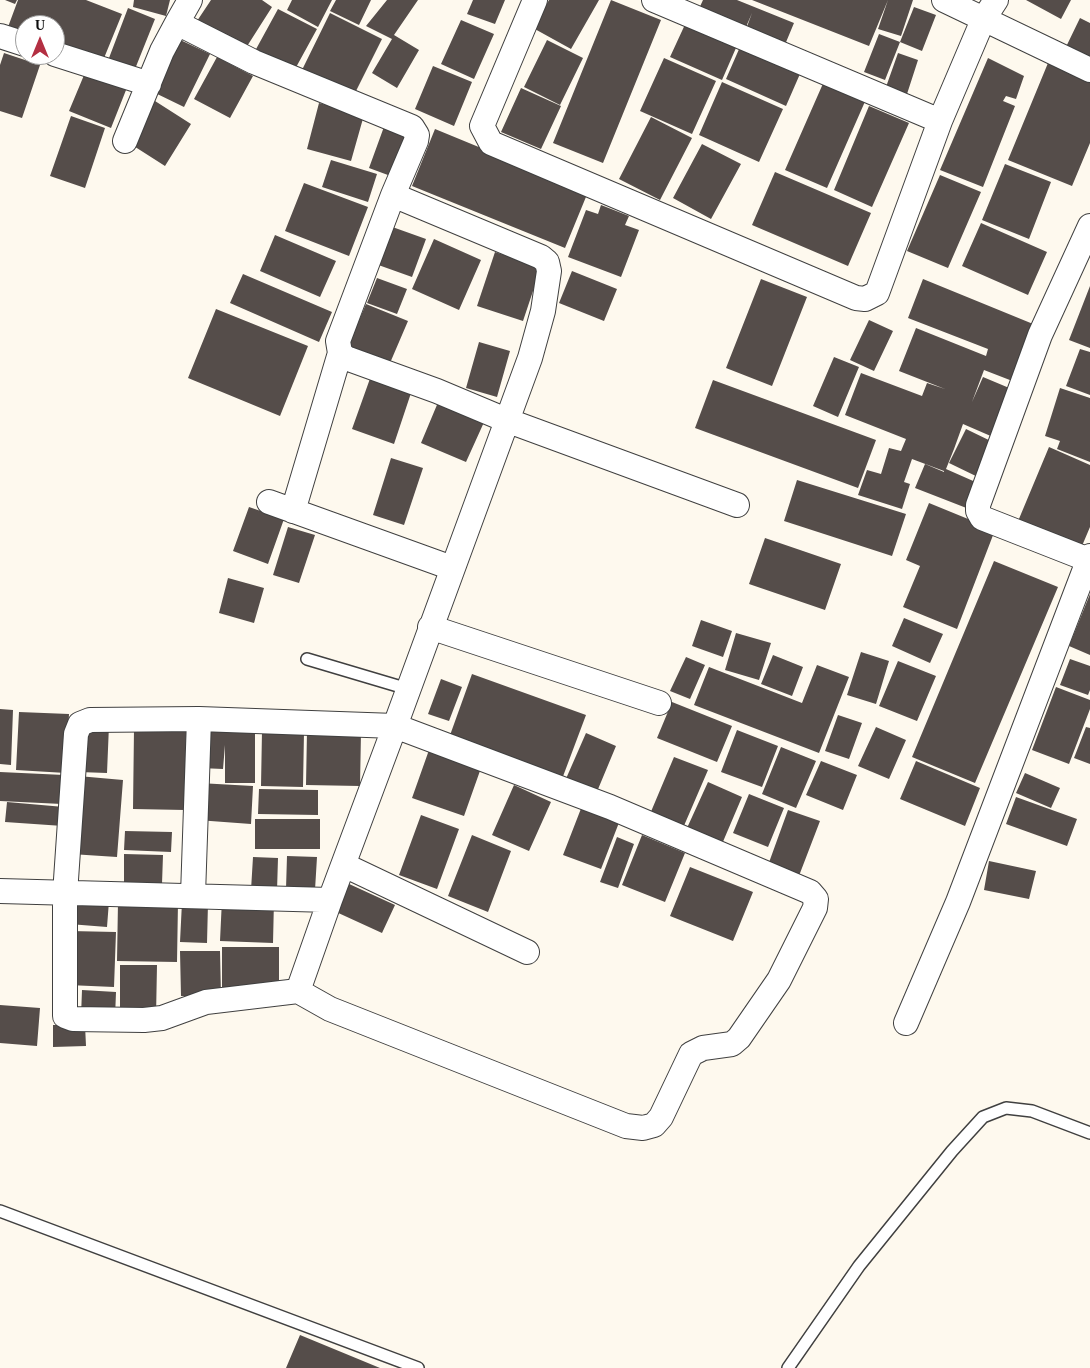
<!DOCTYPE html>
<style>
body{margin:0}
#map{position:relative;width:1090px;height:1368px;overflow:hidden;background:#fef9ee;font-family:"Times New Roman",serif}
canvas{display:block}
.north{position:absolute;left:15px;top:15px;width:50px;height:50px;box-sizing:border-box;background:#fff;border:1px solid #9e9e9e;border-radius:50%;rotate:0deg;font-size:14px;font-weight:700;line-height:20px;text-align:center;color:#0d0d0d}
.north::after{content:'';display:block;margin:auto;width:18px;height:22px;background:#b32f42;clip-path:polygon(50% 0,100% 100%,50% 72%,0 100%)}
</style>
<div id="map">
<canvas width="1090" height="1368"></canvas>
<div class="north">U</div>
</div>
<script>
const g = document.querySelector('canvas').getContext('2d');
g.lineJoin = 'round';
function paint(path, color) { g.fillStyle = color; g.fill(path, 'evenodd'); }
const toPath = rows => new Path2D(rows.map(r => 'M' + r).join(''));
function stroke(path, color, width, dash) { g.strokeStyle = color; g.lineWidth = width; g.lineCap = dash ? 'butt' : 'round'; g.setLineDash(dash || []); g.stroke(path); }
paint(toPath([
 [5,0,17,0,15,4],
 [18,0,86,0,122,14,102,63,55,45,55,25,25,25,25,33,8,27],
 [134,0,170,0,166,16,133,7],
 [211,0,262,0,272,7,244,51,197,21],
 [292,0,332,0,318,27,287,10],
 [336,0,371,0,359,25,330,11],
 [387,0,418,0,394,35,419,50,397,88,372,73,392,39,366,26],
 [473,0,505,0,495,24,467,14],
 [549,0,599,0,571,49,533,28],
 [611,0,661,20,603,163,553,143],
 [703,0,737,0,794,23,784,47,745,32,752,13,743,34,697,13],
 [752,0,888,0,869,46],
 [888,0,913,0,901,36,878,29],
 [1026,0,1071,0,1061,19],
 [914,7,936,15,922,51,900,42],
 [128,8,155,19,135,69,109,58],
 [278,9,317,29,294,71,255,51],
 [330,13,382,39,354,95,302,70],
 [688,18,739,41,722,80,670,57],
 [1080,18,1090,23,1090,61,1065,49],
 [461,20,494,34,474,79,441,64],
 [879,34,900,42,885,80,864,72],
 [174,37,210,54,184,107,149,90],
 [547,40,583,58,560,105,524,87],
 [743,40,803,67,786,106,726,79],
 [4,53,40,65,22,118,0,111,0,65],
 [898,53,918,60,907,94,886,87],
 [217,57,253,76,230,118,194,99],
 [664,58,716,81,692,134,640,111],
 [988,58,1024,76,1016,99,1006,96,1003,101,1015,106,983,187,940,170],
 [1048,63,1090,80,1090,143,1072,186,1008,160],
 [433,66,472,82,454,126,415,109],
 [87,68,128,85,111,128,69,111],
 [825,79,867,97,827,188,785,170],
 [722,82,783,109,759,162,699,135],
 [521,88,561,106,541,149,501,132],
 [155,101,191,124,165,166,129,143],
 [319,103,364,115,351,161,307,149],
 [869,106,909,123,872,207,834,190],
 [71,116,105,128,85,188,50,176],
 [651,117,692,138,660,200,619,179],
 [385,124,413,135,396,178,369,168],
 [435,129,588,192,565,248,412,186],
 [702,144,741,164,711,219,673,198],
 [331,160,377,174,368,202,322,187],
 [1005,164,1051,182,1029,239,982,220],
 [775,172,871,213,848,266,752,225],
 [940,175,981,192,948,268,907,251],
 [304,183,368,207,349,256,285,231],
 [601,205,629,216,625,225,639,230,621,277,568,257,586,210,598,214],
 [981,223,1047,252,1028,295,962,266],
 [384,224,426,239,412,277,370,262],
 [275,235,336,261,320,297,260,271],
 [434,239,481,260,459,310,412,289],
 [495,252,541,267,523,321,477,306],
 [572,271,617,289,604,321,559,303],
 [243,274,332,312,319,342,230,303],
 [377,278,407,289,397,314,367,303],
 [761,279,807,297,772,386,726,368],
 [923,279,1038,326,1015,382,984,370,972,402,983,377,1014,390,993,437,963,424,954,449,946,469,980,484,969,509,915,488,925,464,944,472,944,471,912,459,904,482,910,484,902,509,858,495,867,470,881,474,889,448,901,451,906,439,845,415,861,373,922,396,927,383,945,389,899,371,916,328,986,356,988,349,908,318],
 [1090,286,1090,348,1069,340],
 [366,304,408,321,390,363,348,346],
 [216,309,308,346,280,416,188,378],
 [869,320,893,331,874,371,850,360],
 [479,342,510,351,497,397,466,388],
 [1080,349,1090,352,1090,395,1066,386],
 [834,357,859,367,838,417,813,406],
 [372,373,413,387,394,444,352,429],
 [713,380,876,440,858,488,695,428],
 [1060,388,1090,398,1090,462,1057,449,1060,441,1045,436],
 [439,400,485,420,466,462,421,443],
 [966,429,999,445,982,479,949,463],
 [1049,447,1090,465,1090,527,1079,553,1016,526],
 [391,458,423,468,404,525,373,515],
 [797,480,906,514,892,556,784,521],
 [929,503,995,530,957,629,903,607,920,566,906,560],
 [249,507,284,519,268,564,233,551],
 [288,527,315,535,299,583,273,575],
 [765,538,841,564,825,610,749,584],
 [994,561,1058,587,975,783,912,757],
 [228,578,264,588,254,623,219,613],
 [1090,594,1090,655,1069,646],
 [904,618,943,634,930,663,892,646],
 [701,620,732,631,723,657,692,646],
 [736,633,771,643,759,680,725,670],
 [861,652,889,661,876,704,847,695],
 [773,655,803,667,792,696,761,684],
 [686,657,705,665,690,699,670,691],
 [1070,659,1090,666,1090,690,1088,695,1060,685],
 [898,661,936,676,917,721,879,706],
 [817,665,849,677,819,753,694,705,709,667,802,703],
 [472,674,586,715,562,779,449,738],
 [441,679,462,687,449,721,428,714],
 [1056,687,1090,700,1090,709,1069,764,1032,750],
 [672,702,732,726,717,762,657,738],
 [0,709,13,710,11,765,0,764],
 [19,712,69,714,66,773,16,770],
 [838,715,862,723,849,759,825,751],
 [80,724,109,725,107,773,79,772],
 [876,727,906,740,889,779,858,766],
 [1086,727,1090,728,1090,764,1074,758],
 [134,729,186,730,185,810,133,809],
 [737,730,778,746,762,787,721,772],
 [202,731,255,731,255,783,225,783,225,745,223,769,200,768],
 [262,731,304,732,303,787,261,786],
 [307,731,361,732,360,786,306,785],
 [586,733,616,746,596,794,565,781],
 [781,747,816,761,796,808,762,794],
 [429,750,481,768,464,816,412,798],
 [674,757,708,770,683,828,650,814],
 [821,761,857,775,843,810,806,795],
 [916,761,980,788,965,826,900,799],
 [0,772,64,775,62,804,0,801],
 [1025,773,1060,788,1051,808,1016,793],
 [78,776,123,780,117,857,71,854],
 [708,782,742,797,722,844,687,828],
 [199,783,253,786,251,824,197,820],
 [514,785,551,802,529,851,492,835],
 [259,789,318,790,318,815,258,814],
 [749,794,784,808,768,847,733,833],
 [1016,797,1077,819,1067,846,1006,824],
 [7,802,64,807,63,826,5,822],
 [582,806,620,820,601,869,563,855],
 [788,810,820,821,797,881,767,868],
 [421,815,459,829,437,889,399,875],
 [255,819,320,819,320,849,255,849],
 [125,831,172,832,171,852,124,850],
 [472,835,511,851,488,912,448,896],
 [642,835,685,853,665,902,622,885],
 [617,837,634,844,618,888,600,882],
 [124,854,163,855,162,884,124,884],
 [287,856,317,857,315,890,286,889],
 [253,857,278,858,277,891,251,890],
 [989,861,1036,871,1029,899,984,890],
 [690,867,753,892,733,941,670,916],
 [347,883,395,905,382,933,334,911],
 [71,899,109,901,107,927,69,924],
 [222,899,274,900,273,943,220,941],
 [118,902,178,902,177,962,117,961],
 [182,902,208,903,207,943,180,942],
 [70,931,116,932,114,987,68,985],
 [222,947,279,947,279,988,222,988],
 [180,951,220,951,221,996,181,996],
 [120,965,157,965,156,1017,120,1017],
 [82,990,116,992,115,1018,81,1016],
 [0,1005,40,1008,37,1046,0,1043],
 [53,1025,85,1025,86,1046,53,1047],
 [300,1335,380,1368,286,1368]
]), '#554d4a');
const service = toPath([
 [307,659,408,689],
 [0,1211,418,1368],
 [788,1368,859,1266,952,1151,983,1117,1006,1108,1032,1111,1090,1133]
]);
const minor = toPath([
 [190,0,177,23,254,62,412,127,417,135,416,141,393,195,541,257,547,262,549,271,543,311,530,358,395,726,330,900,298,991,330,1009,626,1126,643,1128,654,1125,661,1117,691,1054,703,1048,732,1044,739,1038,779,980,815,908,816,899,810,892,610,807,395,726,199,719,193,895],
 [535,0,482,126,491,143,856,298,865,299,877,293,940,121,983,20,996,0],
 [654,0,940,121],
 [944,0,1090,70],
 [0,36,25,44],
 [55,54,149,84],
 [125,141,162,51,177,23],
 [393,195,338,341,340,353,346,358,437,391,506,420,737,505],
 [269,502,452,568],
 [293,511,340,353],
 [1089,560,982,518,978,511,978,505,1040,335,1090,226],
 [430,627,659,703],
 [199,719,90,720,80,724,76,734,65,894,65,1016,73,1019,144,1020,162,1018,206,1002,298,991],
 [344,865,527,952],
 [0,891,330,900],
 [906,1023,958,902,1090,556]
]);
stroke(service, '#404040', 14);
stroke(minor, '#404040', 26);
stroke(service, '#fff', 11);
stroke(minor, '#fff', 24);
</script>
